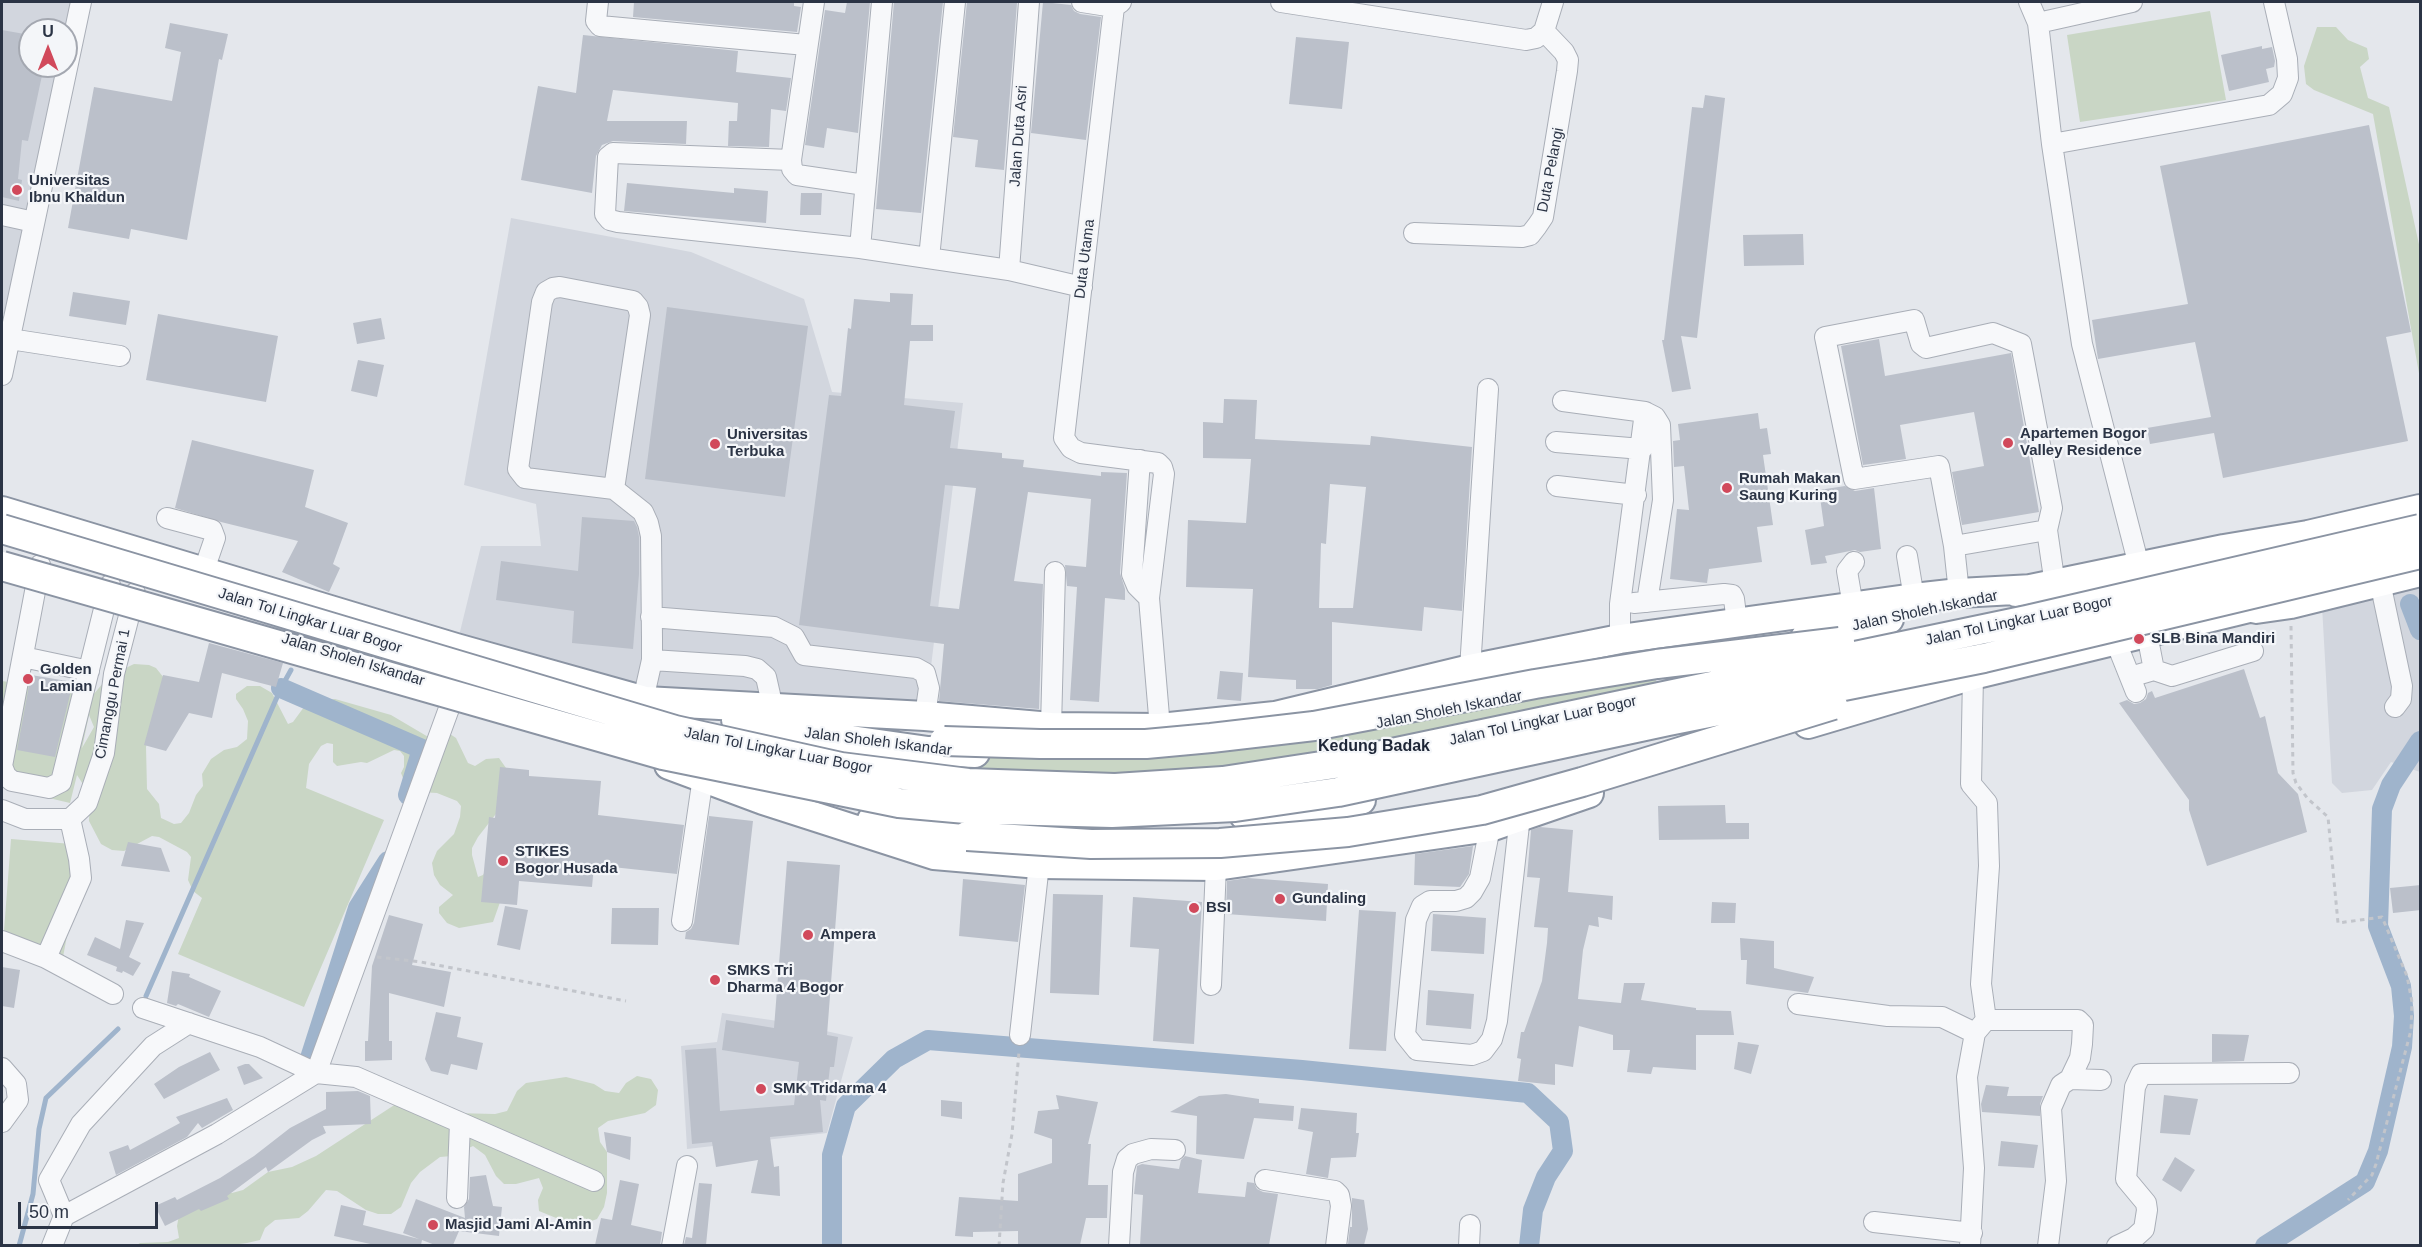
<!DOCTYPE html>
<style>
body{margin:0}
#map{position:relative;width:2422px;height:1247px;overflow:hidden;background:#e4e7ec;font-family:Arial,sans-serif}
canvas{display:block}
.frame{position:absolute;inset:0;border:3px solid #2b3445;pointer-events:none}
.north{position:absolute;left:18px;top:18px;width:60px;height:60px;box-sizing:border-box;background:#f4f6f9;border:2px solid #a4a8b1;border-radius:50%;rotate:0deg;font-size:16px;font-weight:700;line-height:24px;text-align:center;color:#2b3445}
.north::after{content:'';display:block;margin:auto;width:21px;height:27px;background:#d1495b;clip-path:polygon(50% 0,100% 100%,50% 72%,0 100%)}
.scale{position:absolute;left:18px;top:1202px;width:140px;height:27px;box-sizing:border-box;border:3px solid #2b3445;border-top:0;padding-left:8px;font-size:18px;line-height:21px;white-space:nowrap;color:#2b3445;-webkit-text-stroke:4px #f4f6f9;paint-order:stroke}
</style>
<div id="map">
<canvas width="2422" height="1247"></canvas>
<div class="frame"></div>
<div class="north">U</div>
<div class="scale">50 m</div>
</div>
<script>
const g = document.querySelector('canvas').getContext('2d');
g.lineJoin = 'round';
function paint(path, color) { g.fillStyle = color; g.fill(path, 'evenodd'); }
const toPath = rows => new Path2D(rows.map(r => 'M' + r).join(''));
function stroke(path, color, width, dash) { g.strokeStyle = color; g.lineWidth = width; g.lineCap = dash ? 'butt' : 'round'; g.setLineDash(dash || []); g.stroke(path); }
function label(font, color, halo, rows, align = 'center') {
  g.font = font + ' Arial,sans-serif'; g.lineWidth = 4.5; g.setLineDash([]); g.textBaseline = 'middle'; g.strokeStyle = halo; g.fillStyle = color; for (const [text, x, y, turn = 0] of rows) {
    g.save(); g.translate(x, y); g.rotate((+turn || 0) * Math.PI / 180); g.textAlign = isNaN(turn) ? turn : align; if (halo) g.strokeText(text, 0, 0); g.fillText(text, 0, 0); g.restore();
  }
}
paint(toPath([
 [2,2,73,2,66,30,30,30,30,66,59,66,6,315,2,314],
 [511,218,691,252,804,299,832,392,963,403,925,716,645,701,456,648,481,546,541,546,536,504,464,485],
 [2420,581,2420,772,2391,762,2372,790,2342,793,2332,783,2322,606],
 [722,1013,785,1022,853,1037,827,1133,687,1149,681,1046,717,1042]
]), '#d2d6de');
paint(toPath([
 [2210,11,2226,100,2080,122,2067,35],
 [2317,27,2336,27,2348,40,2367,48,2369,59,2360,67,2368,98,2389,107,2420,249,2420,379,2373,114,2314,90,2306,84,2304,66],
 [134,664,149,665,156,668,164,678,146,747,147,789,159,804,161,818,174,824,181,823,189,813,196,795,203,786,202,774,211,759,224,750,237,747,247,739,248,721,243,709,236,699,236,694,247,686,260,686,272,693,288,724,293,722,304,707,314,701,335,699,391,715,430,738,450,734,456,738,468,763,475,766,486,759,499,758,506,768,499,810,478,837,472,848,472,855,478,877,483,875,489,865,504,891,493,922,459,928,447,923,439,913,439,907,453,895,440,885,434,875,432,863,437,851,454,834,460,817,461,806,457,801,437,793,419,792,405,783,401,773,404,767,404,756,400,751,394,750,367,763,361,762,337,766,333,762,333,744,327,743,321,746,309,764,306,788,384,820,304,1007,178,954,202,898,193,891,188,880,191,857,187,852,159,837,152,836,124,851,112,850,101,844,89,821,90,795,77,775,70,803,2,787,2,681,93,695,109,676],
 [89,715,94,727,82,748],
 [1653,670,1668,721,1043,812,880,745],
 [11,839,84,845,63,957,3,944],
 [637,1076,651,1079,658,1090,656,1105,645,1113,608,1121,598,1128,600,1142,607,1152,607,1193,604,1207,597,1219,583,1224,561,1220,539,1211,538,1200,543,1188,539,1178,516,1184,504,1184,496,1176,485,1155,473,1146,452,1156,440,1157,420,1172,411,1183,401,1207,391,1214,378,1214,366,1210,337,1191,326,1190,308,1211,299,1218,275,1220,265,1228,260,1240,247,1243,223,1246,135,1246,140,1243,168,1242,179,1238,177,1226,179,1215,204,1193,232,1193,243,1190,268,1172,292,1167,316,1156,402,1100,454,1113,495,1114,507,1111,517,1091,526,1083,566,1077,594,1084,605,1091,619,1093,626,1083]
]), '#c9d6c5');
stroke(toPath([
 [146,996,281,688,291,670],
 [19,1246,33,1194,39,1129,46,1098,118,1029]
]), '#9fb4cc', 5);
stroke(toPath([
 [2410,604,2420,630],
 [281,688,422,749,408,795],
 [310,1058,358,908,388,861],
 [832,1246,832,1155,846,1106,894,1059,928,1040,1302,1070,1528,1093,1559,1122,1563,1151,1546,1177,1533,1210,1529,1246],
 [2265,1246,2365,1182,2378,1151,2402,1047,2404,1016,2401,986,2378,926,2382,809,2391,785,2420,741]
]), '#9fb4cc', 20);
paint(toPath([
 [634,2,794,2,794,6,801,7,797,32,633,17],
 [847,2,870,2,858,133,827,128,824,148,805,145,825,10,845,13],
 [894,2,943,2,921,213,876,209],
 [967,2,1017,3,1004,170,975,167,978,140,953,137],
 [1043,2,1071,5,1074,11,1080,14,1101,17,1086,140,1031,133],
 [170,23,228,34,222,60,219,59,187,240,131,229,129,239,68,228,94,87,172,101,181,52,165,48],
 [2,30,30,35,30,66,44,66,28,141,22,140,18,179,22,180,19,201,2,197],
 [583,35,738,51,736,72,791,78,786,111,771,109,769,147,728,146,729,121,737,121,738,103,613,90,607,121,687,121,686,144,613,141,602,145,596,156,592,193,521,180,538,86,576,93],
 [1296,37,1349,42,1342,109,1289,104],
 [2262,46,2262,49,2272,47,2275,61,2274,67,2266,69,2269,82,2229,91,2221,55],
 [1705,95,1725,98,1697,338,1681,336,1691,389,1672,392,1662,340,1664,340,1692,107,1703,108],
 [2369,125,2411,332,2386,337,2408,441,2223,478,2214,433,2150,444,2147,428,2211,417,2195,342,2098,359,2092,320,2188,304,2160,166],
 [627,183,734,193,734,188,768,191,766,223,624,211],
 [801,193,822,193,821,215,800,215],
 [1803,234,1804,265,1744,266,1743,235],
 [73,292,130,301,126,325,69,316],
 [890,293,913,294,911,325,933,325,933,341,910,341,904,405,955,411,950,448,1002,453,1002,458,1024,460,1023,467,1101,476,1101,472,1127,473,1120,573,1125,589,1125,600,1105,598,1099,702,1070,700,1077,587,1067,586,1065,565,1086,567,1091,499,1028,492,1014,581,1043,584,1039,709,939,701,944,644,799,625,829,395,841,396,848,328,851,329,854,299,890,302],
 [945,485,976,488,959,609,930,606],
 [667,307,808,326,785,497,645,479],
 [158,314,278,336,266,402,146,380],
 [381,318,385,339,357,344,353,323],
 [1879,339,1885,376,2011,353,2039,512,1962,525,1952,472,1984,466,1974,412,1900,425,1906,459,1863,465,1841,346],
 [358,360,384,365,377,397,351,391],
 [1224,399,1257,400,1255,439,1370,445,1371,436,1472,447,1462,611,1424,607,1422,631,1332,622,1332,685,1318,689,1296,689,1296,680,1248,677,1253,589,1186,587,1188,520,1246,523,1251,459,1203,458,1203,422,1223,423],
 [1330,484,1366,487,1353,608,1319,608,1321,543,1326,544],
 [1758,413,1760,429,1767,428,1771,454,1763,455,1773,525,1757,527,1762,562,1709,569,1707,583,1670,579,1677,509,1689,510,1684,466,1674,467,1673,441,1680,440,1678,424],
 [192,440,314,470,305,507,348,523,333,564,340,568,329,592,282,572,298,541,221,522,175,508],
 [1845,486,1855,491,1874,488,1881,549,1860,552,1855,550,1825,556,1827,563,1811,565,1805,530,1824,526,1819,490],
 [582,517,634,521,637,527,639,537,639,574,633,649,572,643,574,611,496,600,501,561,578,571],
 [209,643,283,663,276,687,222,673,212,718,189,713,166,751,144,745,163,675,199,682],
 [2244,669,2260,718,2265,716,2278,773,2298,794,2307,832,2207,866,2189,810,2189,800,2119,703,2127,700,2134,704,2140,703,2146,699,2148,693,2152,691,2155,698],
 [1220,671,1243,673,1241,701,1217,699],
 [31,675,73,682,55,757,17,750],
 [500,767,529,770,529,776,601,781,598,815,684,825,677,874,594,865,592,887,519,881,517,905,481,902,489,817,495,818],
 [1725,805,1726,823,1749,823,1749,839,1659,840,1658,806],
 [709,816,753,821,739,945,685,939,686,932,691,929,694,923],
 [1540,827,1573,830,1568,892,1613,896,1612,920,1598,917,1599,927,1589,925,1583,950,1578,999,1621,1003,1624,983,1645,983,1641,1000,1696,1008,1696,1010,1731,1011,1734,1035,1696,1035,1696,1070,1653,1067,1651,1074,1627,1072,1630,1050,1613,1050,1613,1035,1579,1026,1573,1067,1555,1064,1555,1085,1518,1081,1521,1059,1517,1058,1521,1032,1524,1032,1542,981,1547,943,1548,928,1534,927,1540,878,1527,877,1531,830],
 [128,842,161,848,170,872,121,866],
 [1473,846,1469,874,1460,887,1414,885,1415,854],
 [787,861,840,865,827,1035,838,1037,834,1067,830,1067,826,1101,820,1100,823,1132,770,1137,774,1167,779,1166,780,1196,751,1193,758,1160,716,1167,712,1142,692,1144,685,1050,716,1048,720,1111,794,1105,799,1062,722,1050,726,1020,774,1028],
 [1248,878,1328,884,1326,921,1226,914,1227,881],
 [963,879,1025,885,1018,942,959,936],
 [2421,885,2421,910,2393,913,2390,888],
 [1053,894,1103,895,1099,995,1050,993],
 [1133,897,1202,902,1194,1044,1153,1041,1159,949,1130,947],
 [1712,902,1736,903,1735,923,1711,923],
 [505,906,528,910,520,950,497,945],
 [612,908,659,908,658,945,611,944],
 [1359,910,1396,912,1386,1051,1349,1049],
 [1433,914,1486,918,1484,954,1431,951],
 [389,915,423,924,412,965,451,972,444,1007,389,993,389,1041,392,1041,392,1060,365,1061,365,1041,368,1041,372,966],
 [126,920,144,923,129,957,141,963,133,976,123,971,122,973,116,971,117,967,87,955,95,937,120,949],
 [1740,938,1774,941,1774,968,1814,977,1808,993,1746,984,1747,960,1741,960],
 [2,967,20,970,14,1008,2,1006],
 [172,971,190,974,189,977,221,991,209,1017,178,1004,176,1006,167,1003],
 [1428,990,1474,994,1471,1029,1426,1025],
 [436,1012,461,1017,457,1037,483,1043,477,1070,451,1064,448,1075,431,1071,425,1059],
 [2212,1034,2249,1035,2244,1061,2212,1062],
 [1738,1042,1759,1045,1751,1074,1734,1069],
 [210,1052,220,1070,164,1099,154,1084,179,1067],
 [245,1064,249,1064,263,1078,244,1085,237,1067],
 [1986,1085,2009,1087,2007,1096,2043,1096,2040,1104,2040,1116,1982,1112,1981,1104],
 [358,1091,370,1096,371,1124,323,1126,326,1133,312,1140,268,1172,266,1167,227,1196,229,1199,201,1211,199,1209,165,1226,155,1206,175,1197,177,1200,220,1178,254,1156,290,1128,326,1109,326,1092],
 [1226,1094,1259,1099,1259,1103,1294,1106,1293,1121,1254,1118,1244,1159,1196,1154,1197,1116,1170,1112,1199,1096],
 [1056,1095,1098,1102,1088,1144,1091,1144,1088,1185,1108,1185,1107,1218,1086,1218,1080,1245,1018,1245,1018,1231,973,1232,973,1237,955,1236,959,1197,1018,1201,1018,1174,1052,1163,1052,1139,1034,1133,1038,1111,1059,1109],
 [2164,1095,2198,1099,2190,1135,2160,1133],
 [227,1098,233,1110,202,1128,198,1123,187,1137,116,1175,109,1152,128,1145,130,1150,180,1123,176,1117],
 [941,1100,962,1102,962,1119,941,1116],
 [1301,1108,1357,1113,1356,1133,1359,1133,1356,1157,1331,1158,1328,1178,1306,1174,1313,1132,1298,1129],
 [604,1132,631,1137,630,1160,607,1152],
 [2001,1141,2038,1145,2034,1168,1998,1166],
 [1185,1156,1202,1160,1198,1193,1245,1197,1247,1182,1254,1183,1257,1189,1263,1192,1278,1194,1269,1245,1140,1245,1143,1195,1134,1194,1137,1166,1142,1164,1179,1169,1181,1160],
 [2175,1157,2195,1170,2181,1192,2162,1180],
 [486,1175,493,1206,502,1207,499,1236,459,1231,453,1245,435,1245,422,1240,421,1245,375,1245,334,1236,341,1205,366,1211,363,1225,419,1239,403,1233,416,1199,465,1218,464,1207,469,1199,470,1177],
 [620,1180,639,1184,631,1225,662,1232,660,1245,595,1245,601,1218,612,1220],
 [699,1183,712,1184,706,1245,684,1245,686,1237,692,1238],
 [1352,1198,1364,1200,1368,1229,1364,1245,1348,1244,1350,1227,1352,1227]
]), '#bbc0ca');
const minor = toPath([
 [598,2,596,21,600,26,806,45],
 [814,2,791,160,792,169,797,175,865,185],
 [882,2,860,248,1009,270,1082,287],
 [1082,2,1114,7],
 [1121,2,1114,7,1064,438,1071,448,1081,453,1158,463,1162,467,1164,474,1149,598,1160,728],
 [1281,2,1526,40,1536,38,1544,31,1553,2],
 [2029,2,2038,23,2052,144,2082,344,2139,566],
 [2038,23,2132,2],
 [2052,144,2269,105,2282,94,2288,78,2287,59,2274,2],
 [791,160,613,153,608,157,605,214,610,220,618,222,860,248],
 [2,215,34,222],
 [1414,233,1522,237,1530,235,1537,226,1543,217,1567,71,1568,60,1564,52,1544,31],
 [929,258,955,2],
 [1009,270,1029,2],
 [10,339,120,356],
 [2,375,81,2],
 [1563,401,1645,412,1620,604,1620,639],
 [1645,412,1655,417,1660,425,1663,500,1647,602],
 [1556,442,1642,449],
 [1140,460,1132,574,1137,586,1149,598],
 [1557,486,1636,495],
 [614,489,640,315,638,307,633,301,560,287,553,288,546,292,542,302,518,469,525,478,614,489,643,512,648,523,651,536,652,639,652,660,643,700],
 [167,518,212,530,215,538,204,570],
 [1954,546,2047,530],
 [1907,556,1914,598],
 [40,565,2,766,6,776,12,781,49,788,61,782,110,585],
 [2380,582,2402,686,2401,699,2395,707],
 [1959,593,1954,546,1939,466,1854,479,1825,337,1914,320,1921,344,1926,348,1993,333,2021,344,2052,508,2047,530,2055,585],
 [1634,603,1724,594,1732,595,1734,599,1737,623],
 [1853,606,1847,571,1854,562],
 [651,617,774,627,794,637,804,655,916,668,925,673,929,688,925,716],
 [2147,634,2154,670],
 [2116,642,2136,692],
 [23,657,89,671],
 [652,660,745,666,757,669,766,677,773,708],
 [1470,669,1488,389],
 [2130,677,2154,670,2172,676,2253,651],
 [1051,727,1055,572],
 [2,810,25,819,70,819],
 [1490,827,1480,878,1472,892,1466,898,1456,901,1430,901,1422,906,1416,920,1405,1035,1417,1050,1472,1055,1483,1051,1492,1039,1497,1021,1520,816],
 [682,921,703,777],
 [2,941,46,958,113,994],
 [46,958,81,878,79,859,70,819,87,803,104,753,114,674,135,593],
 [1211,985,1216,866],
 [1798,1004,1888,1016,1942,1017,1975,1033],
 [143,1008,260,1047,316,1073,356,1077,594,1181],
 [1986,1020,2078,1020,2083,1025,2082,1044,2080,1058,2070,1079,2101,1080],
 [1020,1035,1039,864],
 [2,1068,16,1084,18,1100,2,1122],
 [1265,1180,1335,1191,1339,1195,1341,1206,1336,1246],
 [457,1198,460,1123],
 [64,1216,49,1180,81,1124,153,1046,189,1023],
 [1874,1222,1972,1233],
 [52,1246,64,1216,217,1134,316,1073,455,692],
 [672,1246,687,1166],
 [1119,1246,1123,1172,1127,1159,1133,1154,1151,1149,1175,1150],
 [1469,1246,1470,1225],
 [1970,1246,1974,1168,1967,1077,1975,1033,1986,1020,1981,984,1989,866,1987,803,1971,784,1973,675],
 [2048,1246,2056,1181,2051,1108,2061,1085,2070,1079],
 [2117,1246,2134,1238,2144,1229,2147,1210,2146,1203,2126,1179,2135,1087,2141,1074,2289,1073]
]);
const highway = toPath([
 [2,511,456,648,645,701,925,716,1051,727,1160,728,1275,716,1470,669,1620,639,1914,598,1959,593,2033,589],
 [2016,592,2224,549,2308,535,2420,509],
 [2256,609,2291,604,2420,572],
 [1805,638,1889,619],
 [736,720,823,736,928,751,975,753],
 [1808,724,1973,675,2274,602],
 [669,765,763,800,934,855,1039,864,1216,866,1490,827,1589,793],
 [1244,815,1297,814,1361,800],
 [872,820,967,836]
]);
stroke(minor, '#a9aeb7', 22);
stroke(highway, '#8b94a3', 32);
stroke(toPath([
 [2291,626,2293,773,2296,783,2308,799,2328,817,2338,923,2382,917,2407,976,2412,1002,2411,1030,2376,1164,2372,1175,2348,1200],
 [377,957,421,962,626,1001],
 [999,1246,1003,1183,1012,1134,1019,1052]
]), '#c2c5cb', 3, [4.5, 4.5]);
stroke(minor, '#f7f8fa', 20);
stroke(highway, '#fff', 28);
const highwayBridge = toPath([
 [2,529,675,730,841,767,968,783,1115,788,1223,781,1354,761,2027,620,2420,529],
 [2,566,663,755,899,803,966,809,1112,813,1235,807,1338,792,1668,721,1984,658,2420,554],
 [944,741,1040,744,1146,744,1211,738,1314,726,1535,684,1657,664,1840,642],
 [967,836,1091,844,1220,843,1348,832,1482,810,1582,782,1833,705]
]);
stroke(highwayBridge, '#8b94a3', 32, []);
stroke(highwayBridge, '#fff', 28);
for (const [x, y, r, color] of [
 [17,190,6,"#d1495b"],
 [2008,443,6,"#d1495b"],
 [715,444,6,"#d1495b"],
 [1727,488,6,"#d1495b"],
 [2139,639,6,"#d1495b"],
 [28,679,6,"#d1495b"],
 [503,861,6,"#d1495b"],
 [1280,899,6,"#d1495b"],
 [1194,908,6,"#d1495b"],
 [808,935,6,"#d1495b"],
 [715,980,6,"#d1495b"],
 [761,1089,6,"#d1495b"],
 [433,1225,6,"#d1495b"]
]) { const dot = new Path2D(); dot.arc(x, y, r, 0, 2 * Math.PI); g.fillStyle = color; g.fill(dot); stroke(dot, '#f4f6f9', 2); }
label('15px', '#2b3445', '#f4f6f9', [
 ["Jalan Duta Asri",1019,136,-86],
 ["Duta Pelangi",1551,170,-79],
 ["Duta Utama",1085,259,-83],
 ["Jalan Sholeh Iskandar",1925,611,-12],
 ["Jalan Tol Lingkar Luar Bogor",310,621,17],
 ["Jalan Tol Lingkar Luar Bogor",2019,621,-12],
 ["Jalan Sholeh Iskandar",353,660,17],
 ["Cimanggu Permai 1",113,694,-79],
 ["Jalan Sholeh Iskandar",1449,710,-11],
 ["Jalan Tol Lingkar Luar Bogor",1543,721,-12],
 ["Jalan Sholeh Iskandar",878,742,7],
 ["Jalan Tol Lingkar Luar Bogor",778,751,11]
]);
label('bold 15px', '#2b3445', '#f4f6f9', [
 ["Universitas",29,181],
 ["Ibnu Khaldun",29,198],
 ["Apartemen Bogor",2020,434],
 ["Valley Residence",2020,451],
 ["Universitas",727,435],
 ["Terbuka",727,452],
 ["Rumah Makan",1739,479],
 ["Saung Kuring",1739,496],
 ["SLB Bina Mandiri",2151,639],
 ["Golden",40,670],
 ["Lamian",40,687],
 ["STIKES",515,852],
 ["Bogor Husada",515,869],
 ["Gundaling",1292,899],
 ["BSI",1206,908],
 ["Ampera",820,935],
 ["SMKS Tri",727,971],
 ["Dharma 4 Bogor",727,988],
 ["SMK Tridarma 4",773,1089],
 ["Masjid Jami Al-Amin",445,1225]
], 'left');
label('bold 16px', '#1d2536', '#f4f6f9', [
 ["Kedung Badak",1374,747]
]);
</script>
